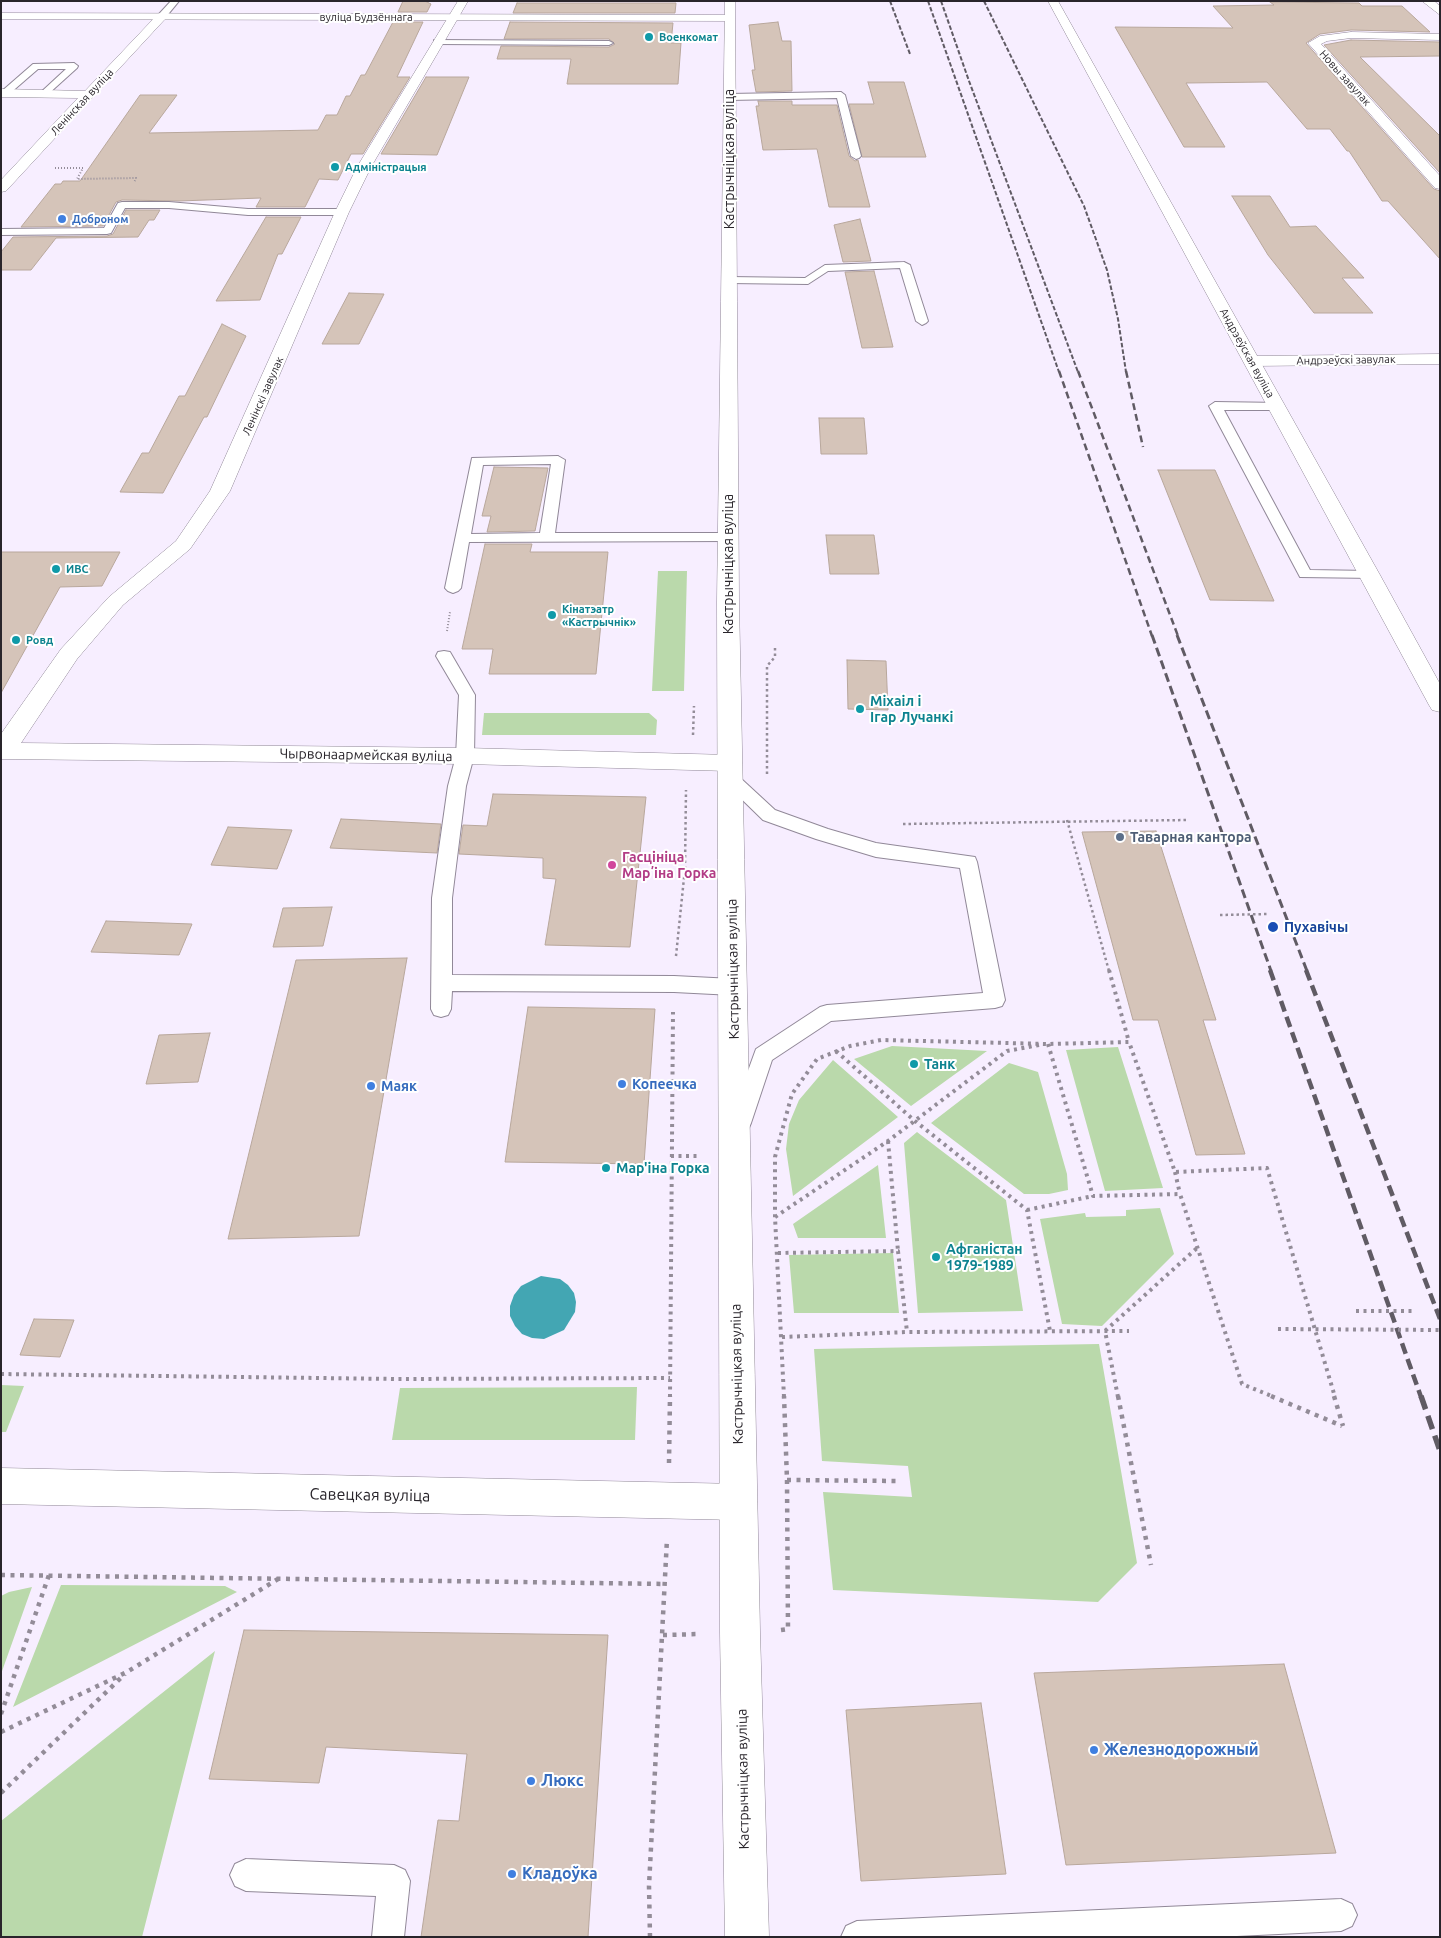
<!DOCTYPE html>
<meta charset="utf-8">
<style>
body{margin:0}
#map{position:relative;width:1441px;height:1938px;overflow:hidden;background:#f7eeff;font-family:Ubuntu,sans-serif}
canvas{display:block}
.frame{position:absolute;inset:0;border:2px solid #29252b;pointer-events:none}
</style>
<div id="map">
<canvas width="1441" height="1938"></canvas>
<div class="frame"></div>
</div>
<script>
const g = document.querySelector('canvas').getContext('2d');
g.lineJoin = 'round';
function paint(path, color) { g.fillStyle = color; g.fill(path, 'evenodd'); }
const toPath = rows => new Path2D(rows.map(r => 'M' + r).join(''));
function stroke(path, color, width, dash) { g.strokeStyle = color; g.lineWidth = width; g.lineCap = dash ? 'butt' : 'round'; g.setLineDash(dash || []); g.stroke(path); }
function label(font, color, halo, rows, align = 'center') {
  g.font = font + ' Ubuntu,sans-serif'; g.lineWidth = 4; g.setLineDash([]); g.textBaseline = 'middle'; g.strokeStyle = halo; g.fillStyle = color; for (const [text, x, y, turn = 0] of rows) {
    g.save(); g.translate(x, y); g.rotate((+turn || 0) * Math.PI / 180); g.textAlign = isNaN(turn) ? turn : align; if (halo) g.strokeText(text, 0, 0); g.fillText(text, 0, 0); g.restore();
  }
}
paint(toPath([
 [658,571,687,571,684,691,652,691],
 [484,713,649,713,657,720,656,735,482,735],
 [892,1046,987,1051,911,1106,854,1059],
 [1118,1047,1163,1188,1105,1191,1066,1050],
 [833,1060,898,1117,793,1196,786,1149,789,1124,799,1100],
 [1009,1063,1038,1072,1067,1174,1068,1190,1049,1194,1024,1194,931,1123],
 [917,1132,1006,1200,1023,1311,918,1313,904,1143],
 [878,1165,886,1238,798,1238,793,1224],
 [1160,1208,1174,1254,1102,1326,1062,1324,1040,1219,1085,1213,1086,1217,1126,1216,1126,1210],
 [893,1253,899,1313,794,1313,789,1255],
 [1099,1344,1137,1563,1098,1602,833,1590,823,1492,912,1497,908,1466,822,1461,814,1349],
 [1,1385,24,1386,6,1432,1,1432],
 [637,1387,635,1440,392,1440,400,1388],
 [61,1585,225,1586,237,1592,13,1707],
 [32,1587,1,1674,1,1596,9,1592],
 [215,1651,142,1937,1,1937,1,1821]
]), '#bad9ab');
paint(toPath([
 [541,1276,560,1279,568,1285,574,1293,576,1302,575,1312,564,1330,544,1339,532,1338,522,1334,515,1326,510,1316,510,1306,514,1295,521,1286]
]), '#43a6b3');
const building = toPath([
 [403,1,425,1,431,4,427,12,398,12,403,1],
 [1270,2,1359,3,1362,6,1402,6,1430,32,1351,30,1320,34,1306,43,1434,189,1440,191,1440,259,1388,201,1382,201,1349,151,1347,151,1330,129,1307,129,1267,82,1186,83,1225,147,1184,147,1115,27,1233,28,1213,6,1274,5,1270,2],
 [517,3,676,3,675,13,513,13,517,3],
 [393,22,423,22,397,77,410,77,363,154,351,154,338,180,319,179,305,207,256,207,261,198,179,201,122,200,116,202,103,226,21,227,55,184,61,184,63,181,80,181,140,95,177,95,149,133,318,130,326,115,337,115,346,96,350,96,361,75,365,75,393,22],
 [510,22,673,23,671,43,681,43,678,84,567,84,571,59,497,59,501,46,609,47,615,44,609,39,504,39,510,22],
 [778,22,782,41,791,41,792,91,756,92,752,70,755,70,749,25,778,22],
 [1351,40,1440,42,1440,56,1360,57,1440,136,1440,173,1324,45,1351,40],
 [426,77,469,77,437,155,381,154,426,77],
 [868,82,904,82,926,157,862,157,849,104,874,104,868,82],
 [758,101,792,101,792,105,837,105,849,156,855,161,858,160,870,207,829,207,817,149,763,150,756,106,759,106,758,101],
 [1232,196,1270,196,1290,227,1316,226,1364,278,1342,278,1373,313,1314,313,1268,255,1232,196],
 [126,210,160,210,154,220,149,220,138,237,56,238,31,270,1,270,1,252,13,237,107,236,113,234,126,210],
 [266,217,301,217,282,254,278,254,260,300,216,301,266,217],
 [860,219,871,261,843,262,834,225,860,219],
 [874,271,893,347,862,348,845,272,874,271],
 [349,293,384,294,359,344,322,344,349,293],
 [222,324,246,336,207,417,204,417,163,493,120,492,142,453,149,453,179,396,185,396,222,324],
 [819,418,864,418,867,454,821,454,819,418],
 [494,467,548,468,535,531,487,532,491,516,482,516,494,467],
 [1158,470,1215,470,1274,601,1210,600,1158,470],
 [826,535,874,535,879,574,830,574,826,535],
 [485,544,532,544,530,552,608,552,596,674,489,674,493,649,462,649,485,544],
 [1,552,120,552,102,586,60,587,1,693,1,552],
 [847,660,886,661,888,710,848,709,847,660],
 [493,794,646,797,630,947,545,945,556,879,543,878,543,858,459,854,463,825,487,826,493,794],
 [341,819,441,824,437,853,330,848,341,819],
 [228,827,292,830,277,869,211,865,228,827],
 [1156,831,1216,1020,1203,1020,1245,1154,1196,1155,1158,1020,1133,1020,1082,832,1156,831],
 [332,907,323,946,273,947,283,908,332,907],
 [106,921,192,924,179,955,91,952,106,921],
 [407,958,359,1236,228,1239,296,960,407,958],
 [528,1007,655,1009,644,1164,505,1162,528,1007],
 [210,1033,198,1082,146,1084,159,1035,210,1033],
 [34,1319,74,1320,60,1357,20,1355,34,1319],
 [244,1630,608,1635,588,1937,421,1937,438,1820,459,1821,467,1754,326,1747,319,1783,209,1779,244,1630],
 [1284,1664,1336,1853,1066,1865,1034,1673,1284,1664],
 [981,1703,1006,1874,861,1881,846,1710,981,1703]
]);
paint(building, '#d5c4b9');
stroke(building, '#b8a79c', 1);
const lane = toPath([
 [171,1,179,1,165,18,159,18,159,14,171,1],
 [434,40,609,41,613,43,609,45,437,44,434,44,434,40],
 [74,63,78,66,77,68,46,96,40,96,39,94,66,69,38,69,8,95,1,94,2,91,33,64,74,63],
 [841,92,845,95,861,156,859,158,856,159,851,156,837,98,729,100,725,97,729,94,841,92],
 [122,202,169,202,248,209,342,209,347,212,342,215,248,215,169,208,125,208,111,233,107,234,1,235,1,229,104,228,118,203,122,202],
 [904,262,910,265,928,321,926,323,922,325,916,321,900,268,828,271,808,284,729,283,723,280,729,277,805,278,825,265,904,262],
 [1215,402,1282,403,1283,406,1282,409,1277,410,1224,410,1310,570,1370,571,1375,572,1377,575,1375,578,1300,577,1209,406,1215,402],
 [558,456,565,460,555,533,728,533,733,534,735,537,733,540,728,541,469,542,461,588,458,591,453,593,448,591,445,588,472,458,558,456],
 [551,464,540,533,471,534,483,465,551,464],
 [444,651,450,652,475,695,474,756,466,786,452,898,452,975,674,976,733,979,740,981,743,987,740,993,733,995,674,992,452,991,451,1009,448,1015,441,1017,434,1015,431,1009,432,898,448,786,456,756,459,695,436,656,438,652,444,651],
 [730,772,736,774,775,810,828,829,876,843,975,857,977,862,1005,1000,1002,1006,995,1008,831,1021,772,1060,751,1123,748,1130,740,1132,732,1130,729,1123,756,1049,820,1007,827,1005,983,993,960,868,876,857,816,839,763,820,724,782,721,778,724,774,730,772],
 [246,1859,394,1865,405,1870,410,1881,404,1937,372,1937,376,1896,246,1891,235,1886,230,1875,235,1864,246,1859],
 [1341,1899,1352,1904,1357,1915,1352,1926,1341,1931,1216,1937,841,1937,846,1926,857,1921,1341,1899]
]);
const street = toPath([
 [458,1,468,1,371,167,349,212,230,491,190,549,123,605,77,659,21,743,465,748,730,755,738,757,742,763,738,769,730,771,465,764,1,759,1,734,61,649,109,597,176,541,210,491,335,212,357,167,458,1],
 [1422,1,1434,1,1440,6,1440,15,1422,1],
 [162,13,167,16,166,18,6,191,1,192,1,180,78,98,1,97,1,89,85,91,158,14,162,13],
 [1351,32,1440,34,1440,40,1351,38,1327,41,1321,44,1440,176,1440,189,1435,188,1308,43,1320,36,1351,32],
 [1440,354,1440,364,1252,366,1246,365,1244,361,1246,357,1252,356,1440,354],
 [1,1468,739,1484,752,1489,757,1502,752,1515,739,1520,1,1504,1,1468]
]);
const secondary = toPath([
 [1048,1,1058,1,1380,575,1440,684,1440,712,1432,710,1429,705,1048,1],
 [1,13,730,15,735,18,730,21,1,19,1,13]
]);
const primary = toPath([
 [725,1,735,1,739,602,760,1632,769,1937,725,1937,720,1632,717,602,725,1]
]);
stroke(lane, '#918898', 2);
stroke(street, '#918898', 1);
stroke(secondary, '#918898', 1);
stroke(primary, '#918898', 1);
stroke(toPath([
 [55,168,83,168,77,179,136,178,134,183],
 [447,631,450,612]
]), '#938c98', 2, [1, 2]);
stroke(toPath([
 [693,735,694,706],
 [767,774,767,666,775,657,775,648],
 [1067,820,1109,971],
 [903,824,1187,820],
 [1220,915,1268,914],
 [676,956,685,868,686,790]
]), '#938c98', 2.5, [2.5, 3]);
stroke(toPath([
 [1109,970,1129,1042],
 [1048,1044,1093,1196,1180,1194,1242,1384,1274,1397],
 [836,1051,915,1121,1027,1210,1050,1331],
 [888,1141,898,1251],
 [671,1156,699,1156],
 [1175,1172,1180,1194],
 [1027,1210,1093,1196],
 [775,1217,888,1141,1007,1051,1039,1045],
 [778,1253,898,1251,907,1332],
 [1356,1311,1415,1311],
 [782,1337,907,1332,1129,1331],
 [1,1374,398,1379,670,1378],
 [670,1397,673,1012],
 [784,1397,775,1217,775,1157,792,1094,817,1059,850,1046,881,1040,1048,1044,1129,1042,1175,1172,1267,1168,1335,1397],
 [1118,1397,1105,1331,1197,1248]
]), '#938c98', 4, [3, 4.5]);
stroke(toPath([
 [1118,1396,1151,1565],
 [1271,1396,1342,1426],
 [1334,1396,1343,1426],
 [669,1463,670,1396],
 [787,1480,897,1481],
 [1,1575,666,1584],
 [781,1630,788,1629,787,1480,784,1396],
 [663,1635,700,1634],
 [1,1714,49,1575],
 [1,1732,127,1672,278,1579],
 [1,1793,125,1674],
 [650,1937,649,1886,667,1539]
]), '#938c98', 4.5, [4, 5.5]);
paint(lane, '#fff');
paint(street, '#fff');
paint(secondary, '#fff');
paint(primary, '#fff');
stroke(toPath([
 [890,1,910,54],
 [928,1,1059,372],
 [941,1,969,81,1078,372],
 [984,1,1084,206,1107,270,1118,319,1126,372]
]), '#605b64', 2, [4.5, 2]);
stroke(toPath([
 [1059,371,1152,636],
 [1078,371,1178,636],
 [1126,371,1143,447]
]), '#605b64', 2.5, [7, 4]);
stroke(toPath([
 [1152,635,1271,971],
 [1177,635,1307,971]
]), '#605b64', 3, [9, 4.5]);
stroke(toPath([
 [1270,970,1421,1397],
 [1306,970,1440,1319]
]), '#605b64', 4.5, [11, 5.5]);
stroke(toPath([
 [1421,1396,1440,1451]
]), '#605b64', 5.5, [14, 7]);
stroke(toPath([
 [1278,1329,1440,1330]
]), '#938c98', 4, [3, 4.5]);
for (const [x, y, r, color] of [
 [649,37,5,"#0f9aa8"],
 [335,167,5,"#0f9aa8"],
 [62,219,5,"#3f7fe0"],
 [56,569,5,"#0f9aa8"],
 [552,615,5,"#0f9aa8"],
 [16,640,5,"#0f9aa8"],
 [860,709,5,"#0f9aa8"],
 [1120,837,5,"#5c6f8a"],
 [612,865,5,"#d1479c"],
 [1273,927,6,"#1a4fb4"],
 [914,1064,5,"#0f9aa8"],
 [622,1084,5,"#3f7fe0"],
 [371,1086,5,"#3f7fe0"],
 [606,1168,5,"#0f9aa8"],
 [936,1257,5,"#0f9aa8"],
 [1094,1750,5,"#3f7fe0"],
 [531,1781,5,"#3f7fe0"],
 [512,1874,5,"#3f7fe0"]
]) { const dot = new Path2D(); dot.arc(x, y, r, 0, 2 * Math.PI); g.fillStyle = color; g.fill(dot); stroke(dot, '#fff', 2); }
label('11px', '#29252b', '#fff', [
 ["вуліца Будзённага",366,17],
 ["Новы завулак",1345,78,48],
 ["Ленінская вуліца",82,102,-47],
 ["Андрэеўская вуліца",1247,353,61],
 ["Андрэеўскі завулак",1346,360,-1],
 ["Ленінскі завулак",263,396,-66]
]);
label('bold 11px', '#0d838f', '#fff', [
 ["Военкомат",659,37],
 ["Адміністрацыя",345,167],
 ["ИВС",66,569],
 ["Кінатэатр",562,609],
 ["«Кастрычнік»",562,622],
 ["Ровд",26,640]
], 'left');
label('bold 11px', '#366cbe', '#fff', [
 ["Доброном",72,219]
], 'left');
label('14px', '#29252b', '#fff', [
 ["Кастрычніцкая вуліца",729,159,-90],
 ["Кастрычніцкая вуліца",728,564,-90],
 ["Чырвонаармейская вуліца",366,755,1],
 ["Кастрычніцкая вуліца",733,969,-91],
 ["Кастрычніцкая вуліца",737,1374,-91],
 ["Кастрычніцкая вуліца",743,1779,-91]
]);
label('bold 14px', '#0d838f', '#fff', [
 ["Міхаіл і",870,701],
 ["Ігар Лучанкі",870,717],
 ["Танк",924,1064],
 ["Мар'іна Горка",616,1168],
 ["Афганістан",946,1249],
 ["1979-1989",946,1265]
], 'left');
label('bold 14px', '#4e5e75', '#fff', [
 ["Таварная кантора",1130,837]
], 'left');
label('bold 14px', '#b23c85', '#fff', [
 ["Гасцініца",622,857],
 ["Марʼіна Горка",622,873]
], 'left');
label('bold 14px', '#164399', '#fff', [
 ["Пухавічы",1284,927]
], 'left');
label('bold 14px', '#366cbe', '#fff', [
 ["Копеечка",632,1084],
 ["Маяк",381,1086]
], 'left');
label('16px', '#29252b', '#fff', [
 ["Савецкая вуліца",370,1495,1]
]);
label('bold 16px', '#366cbe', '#fff', [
 ["Железнодорожный",1104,1750],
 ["Люкс",541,1781],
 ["Кладоўка",522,1874]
], 'left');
</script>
